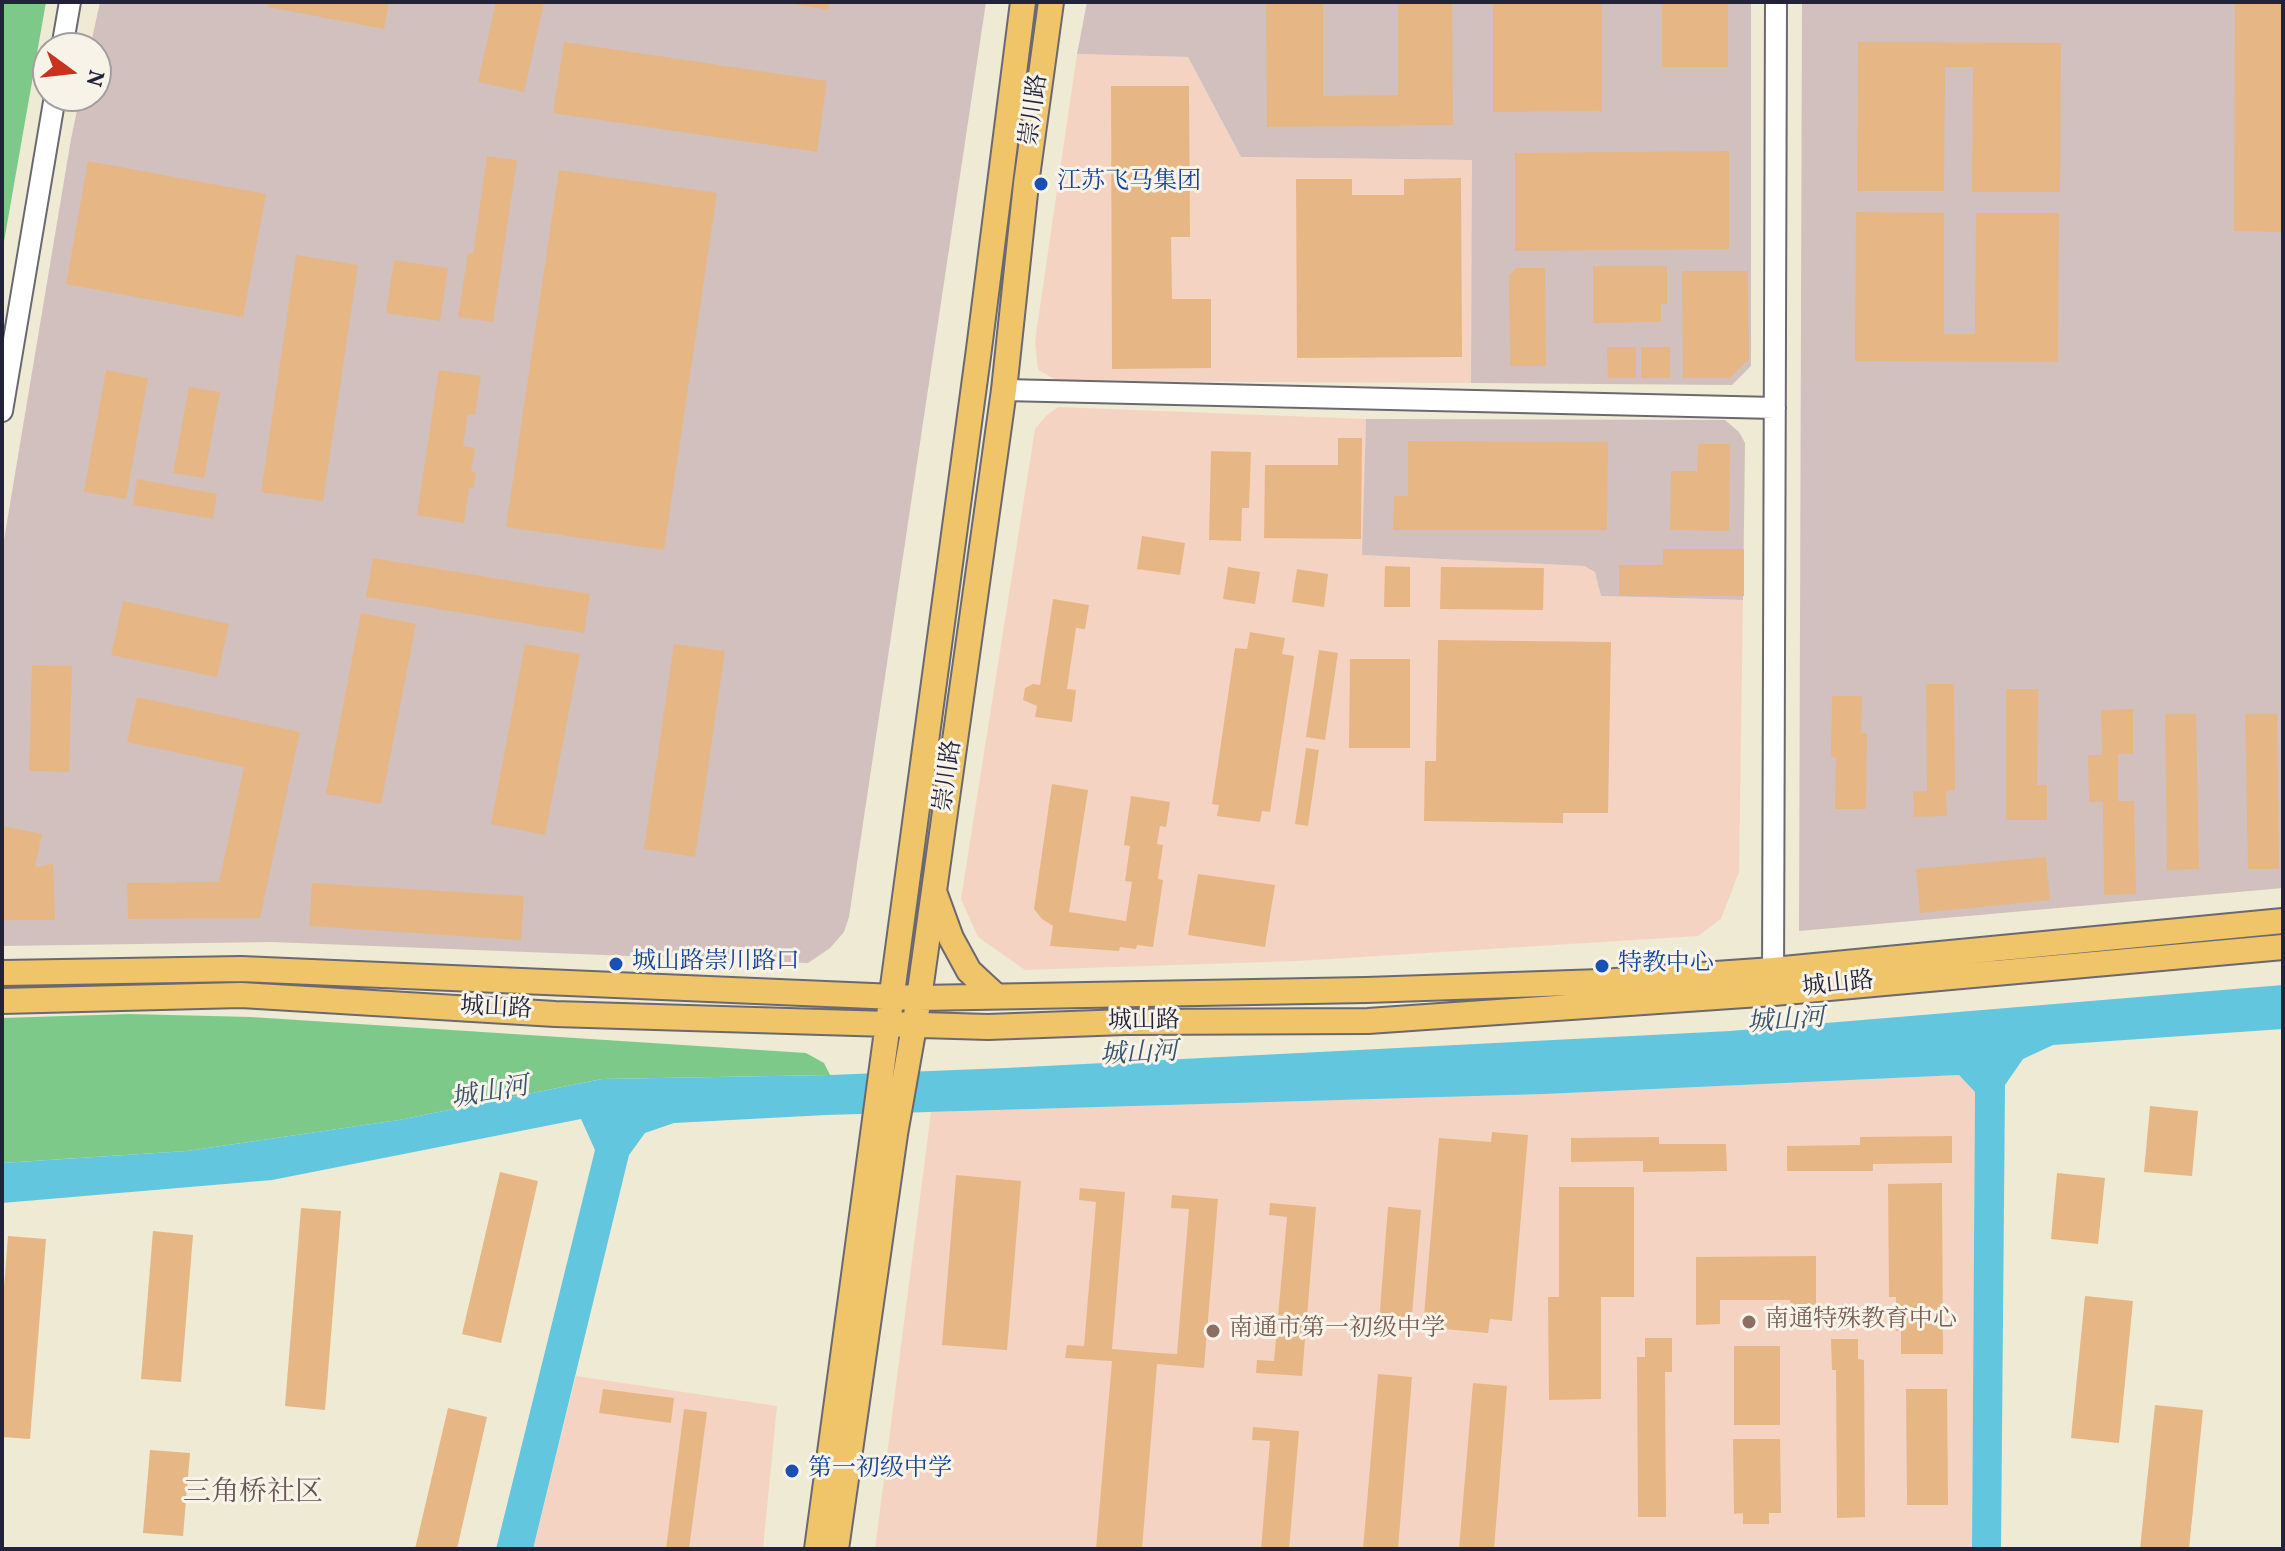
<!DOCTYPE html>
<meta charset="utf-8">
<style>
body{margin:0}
#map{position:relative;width:2285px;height:1551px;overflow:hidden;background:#efead3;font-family:Vollkorn,serif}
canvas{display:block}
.frame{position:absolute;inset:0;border:4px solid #22223b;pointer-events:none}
.north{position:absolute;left:32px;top:32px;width:80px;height:80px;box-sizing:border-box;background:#f7f3e8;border:2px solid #a29fa3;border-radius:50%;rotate:105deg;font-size:22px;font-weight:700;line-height:32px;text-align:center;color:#22223b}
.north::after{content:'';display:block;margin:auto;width:28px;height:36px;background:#c8321e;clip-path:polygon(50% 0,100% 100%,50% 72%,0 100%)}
</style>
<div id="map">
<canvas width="2285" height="1551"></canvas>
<div class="frame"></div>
<div class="north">N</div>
</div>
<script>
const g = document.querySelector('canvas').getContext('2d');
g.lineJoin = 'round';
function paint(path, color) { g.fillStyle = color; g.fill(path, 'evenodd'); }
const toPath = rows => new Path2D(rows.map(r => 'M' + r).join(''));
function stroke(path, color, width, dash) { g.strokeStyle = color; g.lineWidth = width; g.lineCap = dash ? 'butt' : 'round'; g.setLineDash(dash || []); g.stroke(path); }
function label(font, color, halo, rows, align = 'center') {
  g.font = font + ' Vollkorn,"Noto Serif SC",serif'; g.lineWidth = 6; g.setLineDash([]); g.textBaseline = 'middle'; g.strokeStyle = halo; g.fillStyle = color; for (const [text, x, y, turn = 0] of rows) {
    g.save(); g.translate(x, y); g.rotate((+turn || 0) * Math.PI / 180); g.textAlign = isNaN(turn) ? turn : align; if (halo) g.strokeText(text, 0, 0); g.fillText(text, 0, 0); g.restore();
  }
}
paint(toPath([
 [1077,54,1188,57,1241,157,1473,160,1471,383,1058,381,1038,370,1035,341],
 [1058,407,1366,419,1363,555,1584,566,1595,572,1601,596,1743,600,1739,872,1721,919,1698,936,1298,961,1025,970,978,937,961,899,1035,429,1046,416],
 [1959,1075,1975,1092,1972,1549,875,1549,931,1112,1545,1094],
 [576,1376,777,1406,763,1549,533,1549]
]), '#f5d3c2');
paint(toPath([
 [100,2,986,2,849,917,844,932,830,948,808,963,272,942,2,946,2,552,71,139,80,96,96,96,96,48,90,48],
 [1087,2,1751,2,1751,366,1732,385,1471,383,1472,160,1241,157,1188,57,1077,54],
 [1802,2,2283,2,2283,888,1799,931],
 [1366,419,1725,420,1739,432,1745,443,1743,600,1601,596,1595,572,1584,566,1362,555]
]), '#d1c0bd');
paint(toPath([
 [2,2,46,2,2,253],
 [129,1014,251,1017,806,1053,824,1063,830,1075,602,1079,399,1120,187,1151,2,1163,2,1018]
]), '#7cc989');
paint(toPath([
 [2283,985,2283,1029,2053,1045,2023,1059,2005,1085,2001,1549,1972,1549,1975,1092,1959,1075,1545,1094,826,1115,674,1123,645,1133,629,1155,533,1549,496,1549,595,1150,581,1119,272,1180,2,1203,2,1163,187,1151,399,1120,602,1079,830,1075,1006,1068,1730,1031]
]), '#62c6df');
paint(toPath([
 [269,2,389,2,384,29,268,7],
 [496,2,544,2,524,92,478,82],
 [783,2,829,2,828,10],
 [1266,2,1323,2,1323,96,1398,95,1398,2,1452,2,1453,125,1267,127],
 [1493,2,1602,2,1602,111,1493,112],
 [1662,2,1728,2,1728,67,1662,67],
 [2235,2,2283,2,2283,232,2234,231],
 [564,42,827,81,817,152,553,113],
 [1858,42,2061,43,2060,192,1972,192,1973,67,1945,67,1944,191,1857,191],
 [1111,86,1189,86,1190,237,1171,237,1172,299,1211,299,1211,368,1112,369],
 [1729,151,1729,249,1515,251,1515,153],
 [487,156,517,160,493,322,458,317,468,253,473,254],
 [88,161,266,194,243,317,66,284],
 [559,170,717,193,664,550,506,527],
 [1461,178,1462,357,1297,358,1296,179,1352,179,1352,195,1404,195,1404,179],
 [1856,212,1944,213,1944,334,1975,334,1976,213,2059,213,2058,362,1855,361],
 [296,255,358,265,323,501,261,492],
 [394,260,448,268,440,321,386,313],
 [1593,266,1667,266,1667,304,1661,304,1661,322,1593,323],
 [1516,268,1545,268,1546,366,1510,366,1509,276],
 [1682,271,1748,271,1749,359,1730,378,1683,378],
 [1607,347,1636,347,1636,378,1608,378],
 [1641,347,1670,347,1670,378,1641,378],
 [106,370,148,378,126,499,84,492],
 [439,370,481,376,475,415,468,414,463,446,475,448,471,471,476,472,474,488,469,487,464,523,417,515],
 [189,387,220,392,204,478,173,473],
 [1338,438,1362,438,1361,539,1264,538,1265,465,1338,465],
 [1408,441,1608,442,1607,530,1393,530,1394,496,1408,496],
 [1698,444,1730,444,1729,531,1670,530,1671,471,1697,471],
 [1211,451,1251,452,1249,508,1242,508,1241,541,1209,540],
 [137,479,217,494,213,519,133,505],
 [1142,536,1185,543,1180,575,1137,569],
 [1663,549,1744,549,1744,596,1619,596,1619,565,1663,565],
 [373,558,590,594,584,633,366,597],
 [1385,566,1410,567,1410,607,1384,607],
 [1228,567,1260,572,1255,604,1223,599],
 [1441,567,1544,568,1543,610,1440,609],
 [1297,569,1328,574,1324,607,1292,602],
 [1053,599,1089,605,1085,629,1076,628,1067,689,1076,690,1072,722,1035,717,1037,706,1023,700,1025,688,1033,684,1040,685],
 [123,601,229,624,217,677,111,655],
 [361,613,416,624,381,804,326,794],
 [1250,632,1285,638,1282,654,1294,656,1270,812,1262,811,1260,822,1217,816,1219,805,1212,804,1235,648,1247,649],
 [1438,640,1611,642,1608,813,1563,813,1563,823,1424,821,1425,761,1436,761],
 [525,644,580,654,545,835,491,824],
 [674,644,725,651,695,857,644,849],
 [1319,650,1338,653,1325,740,1306,737],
 [1350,659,1410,659,1410,748,1349,748],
 [32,665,72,666,69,772,29,771],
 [1926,684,1954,684,1955,790,1946,791,1947,816,1914,817,1913,791,1927,791],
 [2006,689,2038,689,2037,785,2047,785,2047,820,2006,820],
 [1832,696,1862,696,1861,733,1867,733,1866,809,1835,809,1836,757,1831,757],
 [137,697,300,732,260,918,128,919,127,883,219,882,244,767,127,742],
 [2133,709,2133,754,2118,754,2118,801,2134,801,2136,894,2104,895,2103,802,2089,802,2088,755,2102,755,2101,710],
 [2165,714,2196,714,2199,869,2167,870],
 [2245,714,2277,714,2279,869,2248,869],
 [1306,748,1319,750,1308,826,1295,824],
 [1052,784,1088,790,1069,912,1126,921,1132,882,1125,881,1130,846,1124,845,1131,796,1170,802,1166,827,1160,826,1157,844,1163,845,1158,879,1163,880,1153,947,1137,945,1136,949,1120,947,1119,951,1050,946,1053,926,1042,919,1034,909],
 [2,826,42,834,35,867,53,864,55,920,2,920],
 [2046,857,2050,900,1920,913,1916,869],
 [1198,874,1275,885,1265,947,1188,935],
 [312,883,524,896,521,940,309,926],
 [2150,1106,2198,1111,2192,1176,2144,1172],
 [1492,1132,1528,1135,1512,1321,1490,1319,1488,1333,1423,1327,1439,1138,1491,1142],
 [1952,1136,1952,1163,1873,1164,1873,1171,1787,1171,1787,1146,1860,1145,1860,1137],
 [1659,1137,1659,1144,1726,1144,1727,1171,1643,1172,1643,1161,1571,1162,1571,1138],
 [500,1172,538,1181,501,1343,462,1334],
 [2057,1173,2105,1178,2098,1244,2051,1239],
 [956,1175,1021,1181,1007,1350,942,1345],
 [1942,1183,1943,1354,1901,1354,1901,1331,1896,1331,1896,1297,1889,1297,1888,1184],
 [1559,1187,1634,1187,1634,1297,1601,1297,1601,1399,1549,1400,1548,1297,1559,1297],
 [1080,1188,1125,1192,1112,1349,1159,1353,1177,1354,1189,1209,1171,1208,1172,1195,1218,1199,1204,1368,1157,1364,1142,1549,1096,1549,1112,1361,1065,1358,1067,1345,1084,1346,1096,1202,1079,1200],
 [1270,1203,1316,1207,1302,1376,1256,1373,1257,1360,1274,1361,1287,1217,1269,1215],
 [1388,1207,1421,1210,1411,1326,1379,1323],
 [301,1208,341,1211,325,1410,285,1406],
 [153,1231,193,1235,181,1382,141,1379],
 [8,1236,46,1239,30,1439,2,1437,2,1313],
 [1816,1256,1816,1324,1791,1324,1790,1300,1720,1300,1720,1324,1696,1325,1696,1257],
 [2085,1296,2133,1301,2119,1443,2071,1438],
 [1645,1338,1672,1338,1672,1372,1665,1372,1666,1517,1638,1517,1637,1357,1645,1357],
 [1831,1339,1858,1339,1858,1359,1864,1360,1865,1517,1837,1518,1836,1370,1832,1370],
 [1734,1346,1780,1346,1780,1425,1734,1425],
 [1378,1374,1412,1377,1398,1549,1363,1549],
 [1473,1383,1507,1386,1494,1549,1459,1549],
 [603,1389,674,1398,671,1423,599,1413],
 [1906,1389,1947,1389,1948,1505,1907,1505],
 [2155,1405,2203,1410,2189,1549,2140,1549],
 [448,1408,487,1417,457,1549,415,1549],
 [684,1409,707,1412,689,1549,666,1549],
 [1253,1427,1299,1431,1289,1549,1261,1549,1270,1441,1252,1440],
 [1733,1439,1780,1439,1781,1513,1769,1513,1769,1524,1743,1524,1743,1513,1734,1514],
 [150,1450,190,1453,183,1536,143,1533]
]), '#e6b784');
const minor = toPath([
 [62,48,70,2],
 [1004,390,1775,408],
 [2,411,55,96],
 [1773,982,1776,2]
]);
const major = toPath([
 [935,894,951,938,969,971,996,996],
 [2,973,241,969,919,998,1366,990,1601,982,1773,970,2283,921],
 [2,1001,241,995,555,1014,988,1027,1125,1022,1368,1021,1774,993,2283,947],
 [817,1549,979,349,1023,2],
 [836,1549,895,1134,919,998,1004,390,1026,184,1051,2]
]);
stroke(minor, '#6a6870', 24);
stroke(major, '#6a6870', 28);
stroke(minor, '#fff', 20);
stroke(major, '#f0c469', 24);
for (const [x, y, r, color] of [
 [1041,184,8,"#1a4fb4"],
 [616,964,8,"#1a4fb4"],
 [1602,966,8,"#1a4fb4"],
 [1749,1322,8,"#8d6e63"],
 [1213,1331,8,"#8d6e63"],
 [792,1471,8,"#1a4fb4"]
]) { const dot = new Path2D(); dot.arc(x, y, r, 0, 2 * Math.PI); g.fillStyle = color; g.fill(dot); stroke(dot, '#f7f3e8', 3); }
label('24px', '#22223b', '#f7f3e8', [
 ["崇川路",1036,110,-82],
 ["崇川路",950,776,-82],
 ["城山路",1838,986,-6],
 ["城山路",496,1010,3],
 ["城山路",1144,1023,-1]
]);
label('24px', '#164399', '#f7f3e8', [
 ["江苏飞马集团",1057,184],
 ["城山路崇川路口",632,964],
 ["特教中心",1618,966],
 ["第一初级中学",808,1471]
], 'left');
label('24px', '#785e54', '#f7f3e8', [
 ["南通特殊教育中心",1765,1322],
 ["南通市第一初级中学",1229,1331]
], 'left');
label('italic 26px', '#35536c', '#f7f3e8', [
 ["城山河",1786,1023,-4],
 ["城山河",1139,1056,-3],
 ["城山河",490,1095,-10]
]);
label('28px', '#675655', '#f7f3e8', [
 ["三角桥社区",253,1495]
]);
</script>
